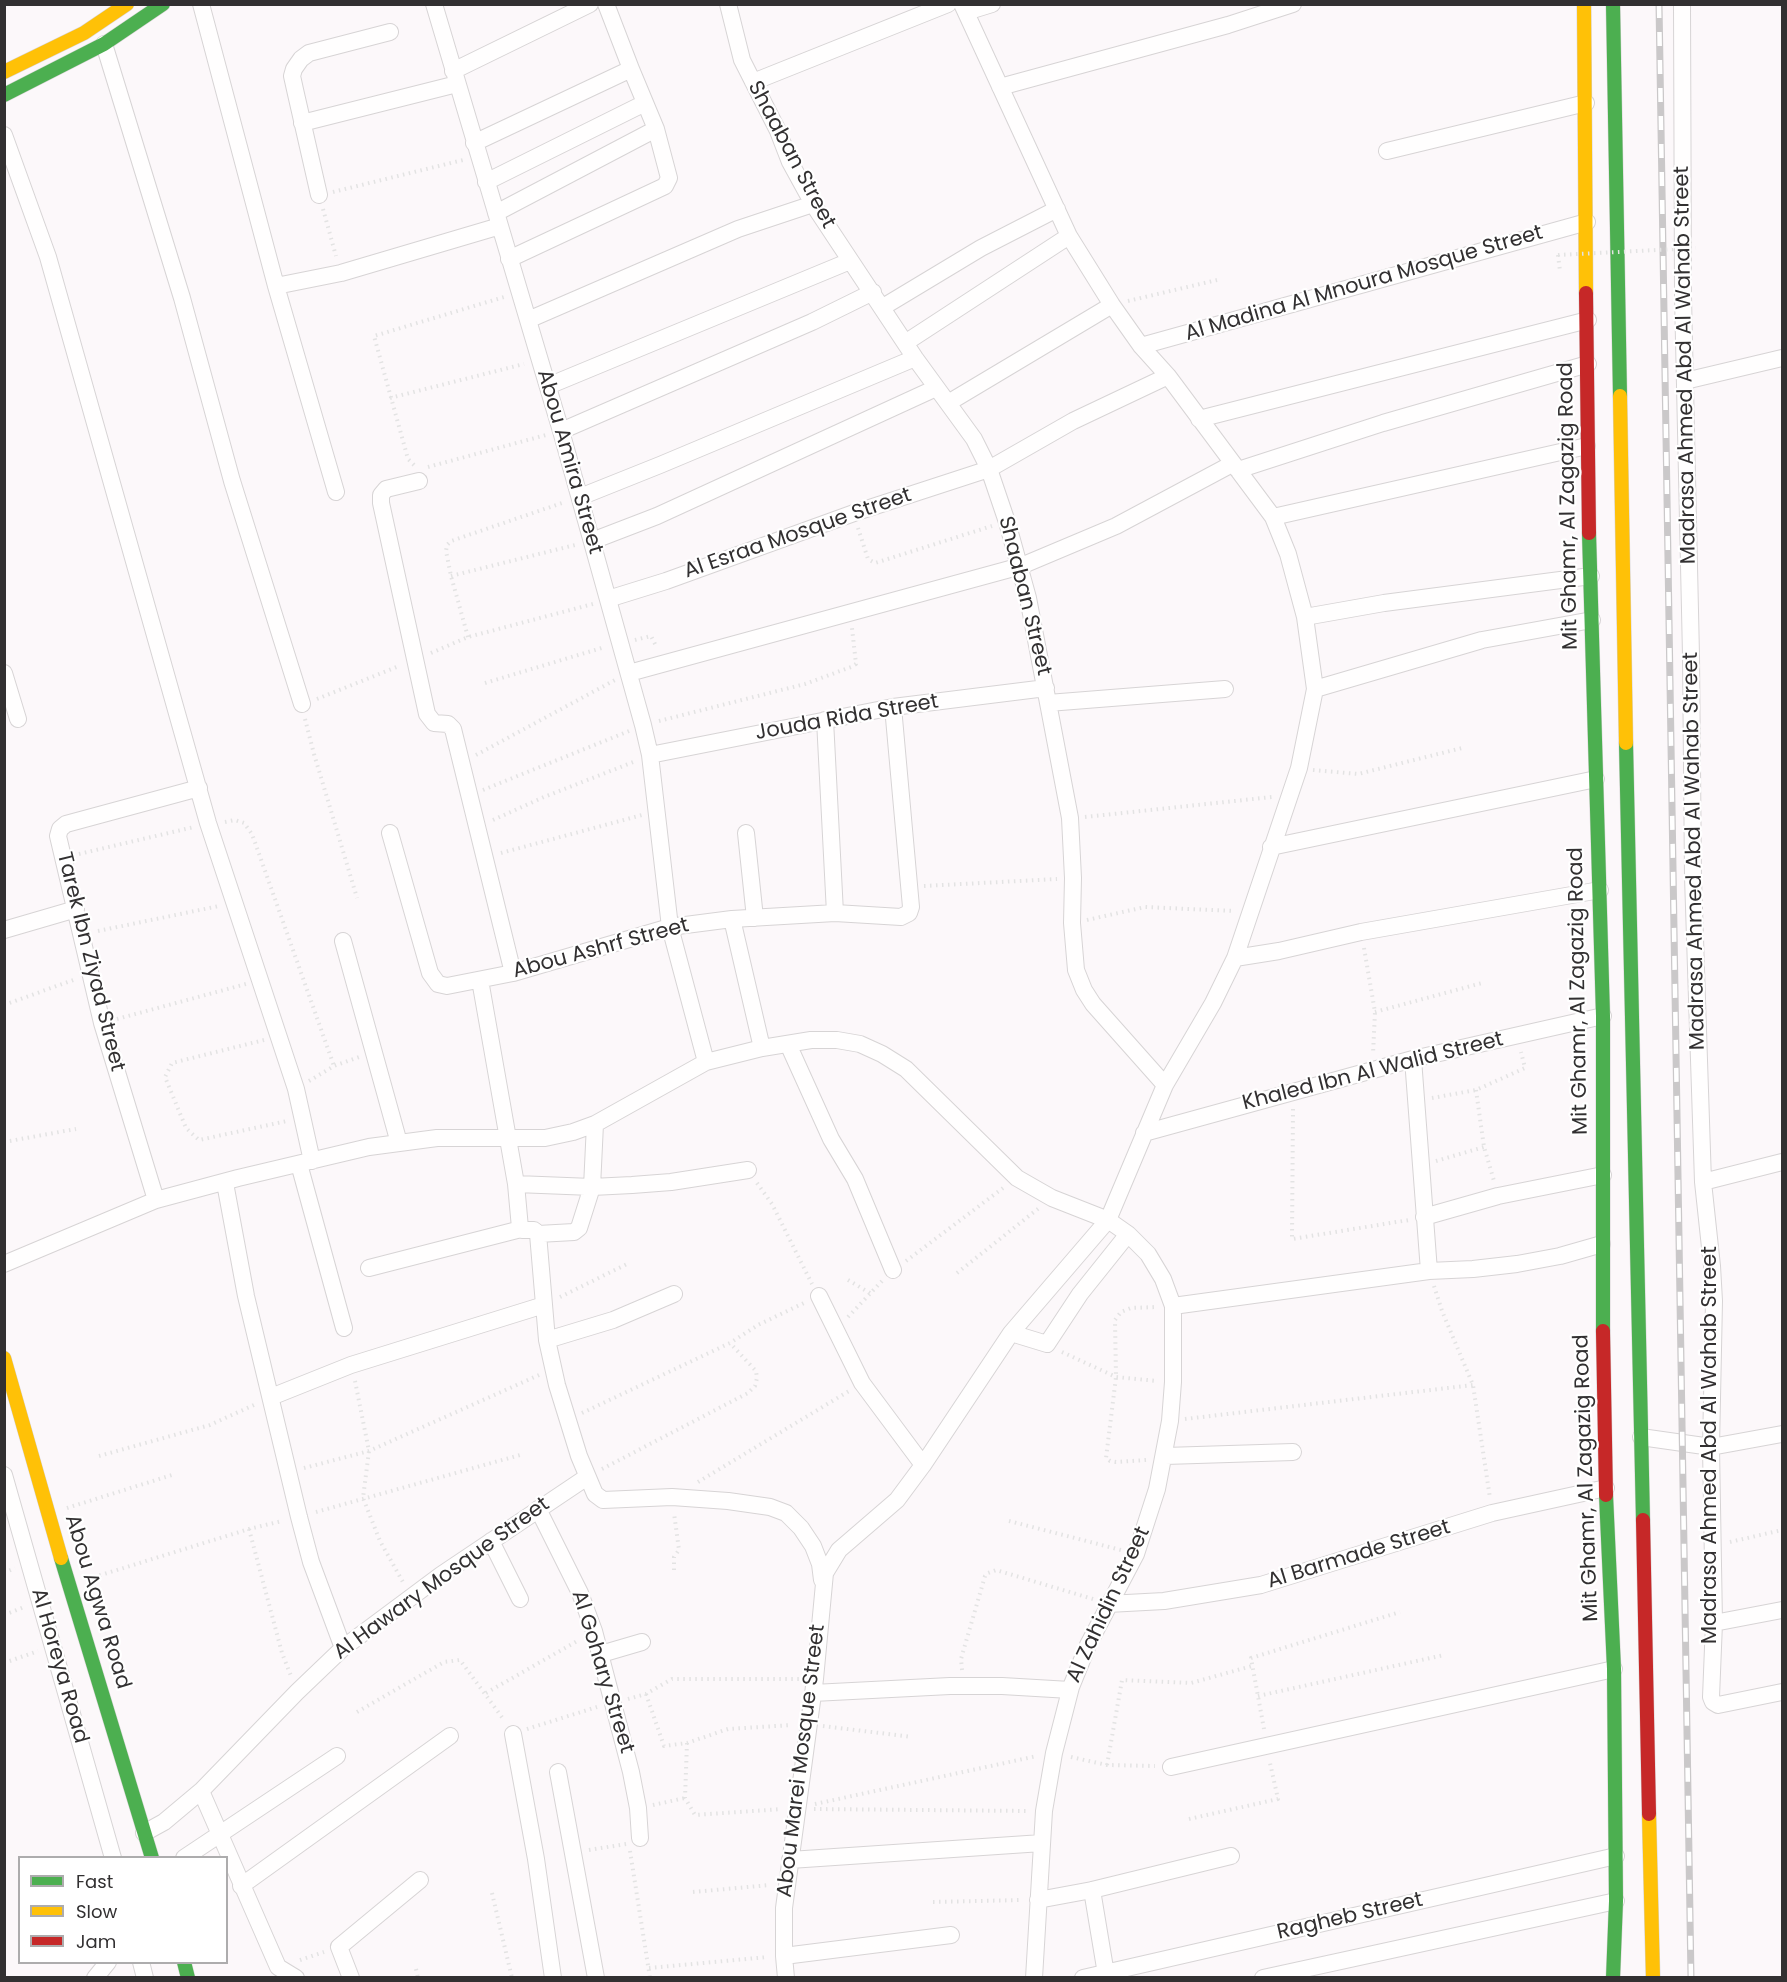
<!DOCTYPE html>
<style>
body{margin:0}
#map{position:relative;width:1787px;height:1982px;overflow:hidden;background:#fcf8fa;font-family:Poppins,sans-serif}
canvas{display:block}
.frame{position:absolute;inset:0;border:6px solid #323031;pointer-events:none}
.legend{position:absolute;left:18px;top:1856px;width:210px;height:108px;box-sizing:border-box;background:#fff;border:2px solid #adacad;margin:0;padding:8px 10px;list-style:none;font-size:18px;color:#323031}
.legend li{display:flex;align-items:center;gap:12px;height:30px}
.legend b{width:30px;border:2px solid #adacad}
</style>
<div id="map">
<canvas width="1787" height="1982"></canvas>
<div class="frame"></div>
<ul class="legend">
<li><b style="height:8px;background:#4caf50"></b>Fast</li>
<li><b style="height:8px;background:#ffc107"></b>Slow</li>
<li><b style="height:8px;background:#c62828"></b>Jam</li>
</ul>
</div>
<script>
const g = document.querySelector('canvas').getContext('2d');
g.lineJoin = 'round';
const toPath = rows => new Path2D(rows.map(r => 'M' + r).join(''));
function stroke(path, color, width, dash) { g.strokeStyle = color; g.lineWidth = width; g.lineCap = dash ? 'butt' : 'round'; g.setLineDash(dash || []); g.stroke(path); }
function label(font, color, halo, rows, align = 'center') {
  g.font = font + ' Poppins,sans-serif'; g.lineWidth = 4.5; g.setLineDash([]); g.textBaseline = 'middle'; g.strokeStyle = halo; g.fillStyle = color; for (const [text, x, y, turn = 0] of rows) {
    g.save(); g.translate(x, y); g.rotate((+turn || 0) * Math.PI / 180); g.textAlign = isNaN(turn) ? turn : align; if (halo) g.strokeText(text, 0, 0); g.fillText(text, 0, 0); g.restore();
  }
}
const street = toPath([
 [201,4,276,286,341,273,500,226],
 [434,4,561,431,643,725,650,755,670,927,706,1062],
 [606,4,631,69],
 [728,4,742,60,778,131,790,162,813,204,915,358,974,439,989,469,1007,522,1028,598,1070,818,1073,878,1072,923,1076,970,1084,990,1093,1004,1165,1085],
 [962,4,1069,236,1112,305,1141,346,1168,376,1273,517],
 [1682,4,1683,296,1691,655,1693,877,1703,1182,1712,1266,1714,1301,1711,1447,1714,1623,1711,1697,1713,1702,1718,1705,1782,1692],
 [966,12,992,4],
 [104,44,182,298,232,481,302,704],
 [453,71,590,4],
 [753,82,948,4],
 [1000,87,1228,25,1293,4],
 [302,123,457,84],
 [4,135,48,257,208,823,296,1089,312,1161],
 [474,143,631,69,656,129,669,178,665,186,509,259],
 [1387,151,1586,103],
 [486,182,645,103],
 [319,195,296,94,292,76,294,69,301,59,309,53,390,32],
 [496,213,656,129],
 [276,286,336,492],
 [883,307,981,248,1057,209],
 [528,320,738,229,813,204],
 [905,343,1069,236],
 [1141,346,1587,222],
 [1685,381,1782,358],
 [548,386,850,261],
 [948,403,1112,305],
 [1199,419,1588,320],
 [561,431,812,322,873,292],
 [1238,470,1383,423,1588,364],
 [419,481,386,489,381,495,381,503,427,714,434,723,448,724,453,729,513,973],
 [580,497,660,465,915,358],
 [592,541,657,516,936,388],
 [608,599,666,581,854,513,989,469,1073,421,1168,376],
 [1305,617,1384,603,1591,576],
 [4,673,18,719],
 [629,673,1021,566,1116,526,1232,464],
 [1315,689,1482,640,1592,620],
 [1048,703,1225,689],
 [825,720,835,913],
 [650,755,893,707,1046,688],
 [390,833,430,973,438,984,447,986,513,973,670,927,732,919,835,913,901,917,909,913,911,907,893,707],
 [746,833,755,918],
 [1271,847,1596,779],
 [732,919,762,1048],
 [4,930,76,909],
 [343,941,399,1143],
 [1235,958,1279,951,1361,932,1600,890],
 [480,980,516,1184,520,1228,522,1230,534,1230,538,1234,547,1340,557,1385,579,1456,595,1494,603,1500,672,1497,728,1501,770,1507,786,1513,801,1528,813,1546,820,1564,822,1580],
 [788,1044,831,1139,855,1179,893,1270],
 [1413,1059,1429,1271],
 [1144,1133,1413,1059,1603,1016],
 [299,1164,344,1328],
 [1703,1182,1782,1162],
 [225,1183,246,1296,299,1517,311,1562,343,1648],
 [516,1184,592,1187,632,1185,671,1182,748,1170],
 [156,1200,102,1023,58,836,60,829,66,824,199,788],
 [1424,1217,1498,1196,1603,1175],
 [538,1234,574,1232,579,1228,592,1187,595,1124],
 [4,1264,156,1200,238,1178,369,1147,437,1138,545,1138,573,1132,595,1124,706,1062,762,1048,811,1040,837,1040,860,1044,882,1054,906,1069,1017,1178,1052,1198,1108,1220,1128,1234,1148,1254,1163,1279,1173,1306,1173,1382,1170,1421,1157,1489,1136,1554,1088,1645,1071,1687,1054,1753,1044,1811,1034,1978],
 [369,1268,521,1229],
 [819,1296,862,1383,923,1465],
 [1173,1306,1429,1271,1473,1269,1517,1264,1560,1256,1602,1244],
 [1011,1333,1047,1344,1080,1294,1128,1234],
 [547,1340,613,1320,674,1294],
 [271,1397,351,1365,544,1305],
 [1641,1437,1711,1447,1782,1434],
 [1165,1456,1293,1452],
 [4,1475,113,1858],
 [538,1509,580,1593,594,1631,631,1772,638,1808,640,1838],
 [491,1541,520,1599],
 [1108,1604,1164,1601,1261,1585,1492,1513,1606,1488],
 [1714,1623,1782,1610],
 [601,1654,642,1642],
 [813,1693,950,1686,1002,1686,1070,1690],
 [513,1734,536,1859,553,1978],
 [1171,1767,1614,1669],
 [558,1772,596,1978],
 [201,1791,278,1967,296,1978],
 [144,1833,164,1822,201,1791,297,1692,343,1648,441,1575,587,1477],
 [184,1858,337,1756],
 [790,1860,1042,1843],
 [241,1886,450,1736],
 [1092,1890,1106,1974],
 [1038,1900,1092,1890,1231,1856],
 [784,1956,951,1935],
 [141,1962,145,1978],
 [95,1978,108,1962],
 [351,1978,339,1947,420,1880],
 [786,1978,784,1956,784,1908,815,1679,825,1573,839,1550,897,1500,923,1465,1011,1333,1108,1220,1165,1085,1213,1003,1235,958,1299,768,1315,689,1305,617,1288,554,1273,517,1587,446],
 [1083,1978,1616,1856],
 [1263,1978,1616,1901]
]);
const fast = toPath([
 [1613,4,1620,396],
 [4,95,104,44,163,4],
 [1589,533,1603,1016,1603,1331],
 [1626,743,1643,1520],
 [1606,1495,1614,1669,1616,1901,1613,1978],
 [61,1558,152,1858],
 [184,1962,188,1978]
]);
const slow = toPath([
 [1584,4,1586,293],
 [4,72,84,33,127,4],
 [1620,396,1626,743],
 [4,1358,61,1558],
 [1649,1814,1653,1978]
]);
const jam = toPath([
 [1586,293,1589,533],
 [1603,1331,1606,1495],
 [1643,1520,1649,1814]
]);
stroke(street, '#d7d4d5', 18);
stroke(fast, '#d7d4d5', 15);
stroke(slow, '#d7d4d5', 15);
stroke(jam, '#d7d4d5', 15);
stroke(toPath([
 [333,192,463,160],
 [323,209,336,256],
 [1558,255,1560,271],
 [1128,301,1217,280],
 [390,398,524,364],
 [414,465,408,459,374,336,504,297],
 [428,467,546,435],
 [858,528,868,559,875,563,992,526],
 [451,576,575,545],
 [468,637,451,576,446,551,447,545,451,541,565,502],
 [635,640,651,636,657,648],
 [431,653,468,637,593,604],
 [485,683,605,647],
 [317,699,399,666],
 [305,719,314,754,357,898],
 [659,721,805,684,851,667,856,664,852,628],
 [476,755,615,680],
 [1313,770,1358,774,1462,748],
 [483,790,629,731],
 [1085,817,1272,797],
 [493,820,544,797,636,761],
 [225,822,235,820,244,823,252,834,334,1066],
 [501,853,642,815],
 [79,854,194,827],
 [924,886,1057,879],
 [1087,920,1145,907,1234,911],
 [98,931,219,906],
 [1364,948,1375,1012,1373,1054],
 [4,1005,76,979],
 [1375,1012,1482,983],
 [117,1019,246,984],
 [264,1040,172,1063,165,1077,186,1128,199,1140,287,1121],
 [309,1081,334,1066,359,1057],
 [1476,1090,1484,1147,1494,1181],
 [1432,1098,1476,1090,1525,1068,1521,1052],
 [1293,1109,1292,1239,1409,1220],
 [4,1142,76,1129],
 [1436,1161,1484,1147],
 [757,1183,772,1204,812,1284],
 [906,1261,1003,1188],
 [957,1273,1039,1208],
 [848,1280,870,1293],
 [1434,1286,1442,1311,1473,1385,1490,1498],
 [560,1297,627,1264],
 [848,1317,882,1281],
 [1062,1352,1116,1377,1157,1381],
 [355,1381,369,1451,363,1498,380,1541,404,1584],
 [582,1413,730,1343,758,1325,806,1302],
 [1185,1419,1473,1385],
 [99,1456,210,1425,256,1404],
 [1146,1460,1116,1462,1110,1461,1106,1458,1116,1377,1115,1320,1121,1312,1131,1308,1157,1307],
 [304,1468,369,1451,539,1375],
 [602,1469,748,1393,755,1386,757,1378,756,1371,730,1343],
 [698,1482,849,1391],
 [67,1508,172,1475],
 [316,1512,520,1455],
 [1009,1521,1121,1550],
 [249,1529,282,1653,291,1676],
 [1730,1542,1782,1530],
 [674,1570,674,1557,679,1550,674,1513],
 [4,1573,15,1568],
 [88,1579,249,1529,282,1521],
 [4,1615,24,1607],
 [4,1663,38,1651],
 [962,1670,961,1659,985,1576,988,1573,996,1570,1093,1599],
 [486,1693,579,1640],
 [646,1694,664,1746,687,1743,728,1729,792,1725],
 [1258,1696,1444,1655],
 [628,1699,646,1694,672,1679,799,1679],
 [357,1712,444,1662,460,1660,504,1720],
 [823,1726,912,1737],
 [527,1729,597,1707],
 [1264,1729,1251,1658,1400,1612],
 [687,1743,685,1798,695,1815,782,1809],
 [1071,1757,1107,1765,1155,1766],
 [1107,1765,1122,1680,1191,1683,1252,1666],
 [815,1804,1037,1756],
 [653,1805,685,1798],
 [814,1809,1028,1811],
 [1189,1819,1278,1799,1270,1763],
 [589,1850,626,1844],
 [630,1851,650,1978],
 [693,1892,770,1885],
 [492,1893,512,1978],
 [933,1902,1022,1900],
 [300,1960,324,1952],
 [649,1968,768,1957],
 [416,1969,418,1978]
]), '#e3e3e3', 4, [1.5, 4.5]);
stroke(street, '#fffefe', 16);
stroke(fast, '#4caf50', 14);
stroke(slow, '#ffc107', 14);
stroke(jam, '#c62828', 14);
const rail = toPath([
 [1659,4,1691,1978]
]);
stroke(rail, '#cac8c9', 7);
stroke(rail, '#fff', 4.5, [14]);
stroke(toPath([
 [1558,255,1696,248]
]), '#e3e3e3', 4, [1.5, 4.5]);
label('21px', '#323031', '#fff', [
 ["Shaaban Street",791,155,62],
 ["Al Madina Al Mnoura Mosque Street",1364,284,-16],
 ["Madrasa Ahmed Abd Al Wahab Street",1686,365,-91],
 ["Abou Amira Street",569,462,74],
 ["Mit Ghamr, Al Zagazig Road",1569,506,-91],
 ["Al Esraa Mosque Street",798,534,-19],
 ["Shaaban Street",1024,596,76],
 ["Jouda Rida Street",847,718,-10],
 ["Madrasa Ahmed Abd Al Wahab Street",1695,851,-91],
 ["Abou Ashrf Street",601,949,-15],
 ["Tarek Ibn Ziyad Street",90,962,76],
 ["Mit Ghamr, Al Zagazig Road",1579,991,-91],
 ["Khaled Ibn Al Walid Street",1373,1072,-14],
 ["Madrasa Ahmed Abd Al Wahab Street",1711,1445,-90],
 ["Mit Ghamr, Al Zagazig Road",1587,1478,-92],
 ["Al Barmade Street",1359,1555,-17],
 ["Al Hawary Mosque Street",442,1579,-36],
 ["Abou Agwa Road",97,1602,73],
 ["Al Zahidin Street",1109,1605,-65],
 ["Al Horeya Road",59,1666,74],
 ["Al Gohary Street",602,1672,73],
 ["Abou Marei Mosque Street",802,1761,-83],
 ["Ragheb Street",1350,1917,-13]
]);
</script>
